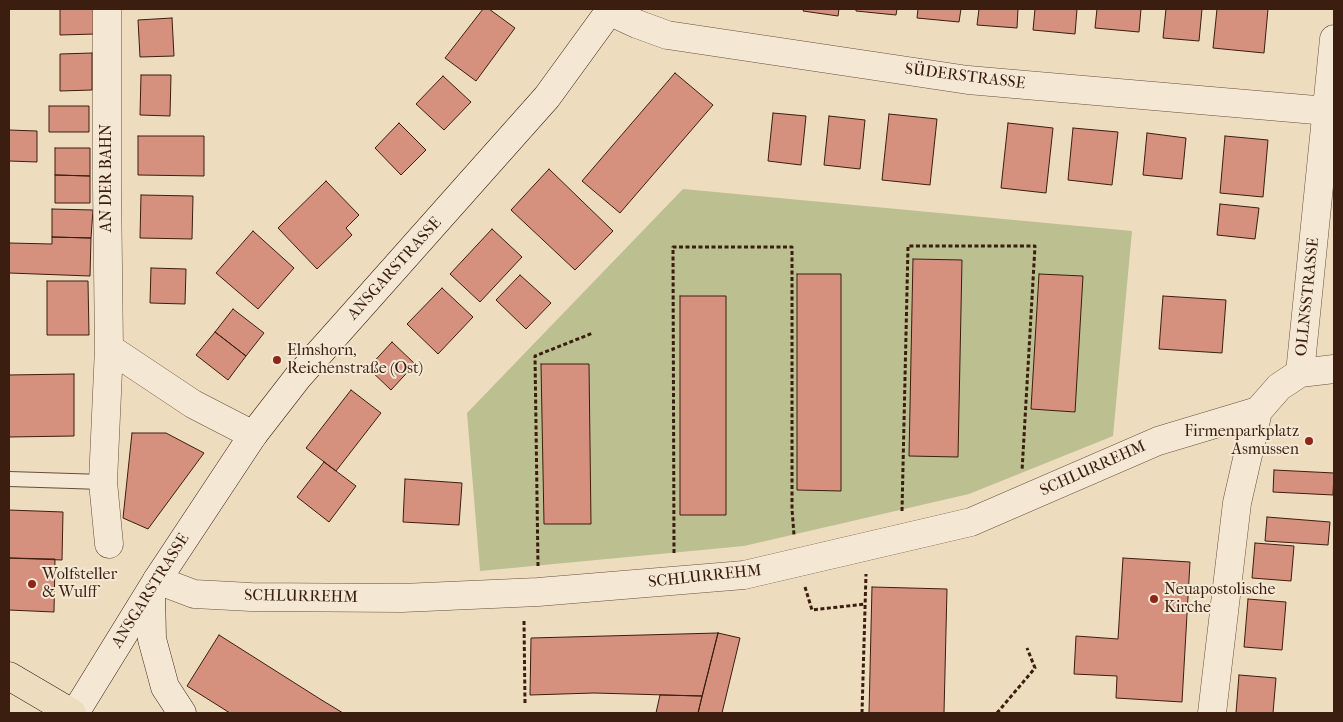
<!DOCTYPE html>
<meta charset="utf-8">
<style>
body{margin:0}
#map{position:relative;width:1343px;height:722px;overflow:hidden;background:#eedcbf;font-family:"IM FELL French Canon",serif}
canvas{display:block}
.frame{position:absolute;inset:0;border:10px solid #3b1e10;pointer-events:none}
</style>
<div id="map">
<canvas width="1343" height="722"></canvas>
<div class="frame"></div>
</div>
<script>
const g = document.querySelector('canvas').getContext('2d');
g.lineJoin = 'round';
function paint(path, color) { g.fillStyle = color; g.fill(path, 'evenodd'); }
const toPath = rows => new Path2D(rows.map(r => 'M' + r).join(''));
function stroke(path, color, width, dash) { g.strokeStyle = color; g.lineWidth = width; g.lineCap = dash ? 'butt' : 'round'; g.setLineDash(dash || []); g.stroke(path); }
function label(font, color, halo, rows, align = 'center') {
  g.font = font + ' "IM FELL French Canon",serif'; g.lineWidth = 4; g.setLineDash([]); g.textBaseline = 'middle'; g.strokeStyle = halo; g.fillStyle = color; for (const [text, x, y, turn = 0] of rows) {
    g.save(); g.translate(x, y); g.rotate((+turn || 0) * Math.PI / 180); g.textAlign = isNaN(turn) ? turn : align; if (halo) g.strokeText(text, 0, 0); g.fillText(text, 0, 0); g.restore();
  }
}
paint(toPath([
 [683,189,1132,231,1113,436,969,494,744,546,480,571,467,413]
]), '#bcbf8f');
const building = toPath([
 [60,9,94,9,95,34,60,35,60,9],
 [483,9,489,9,515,28,476,81,445,58,483,9],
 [804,9,839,9,838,16,803,11,804,9],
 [856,9,897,9,896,15,856,11,856,9],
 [918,9,961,9,959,22,917,18,918,9],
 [979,9,1018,9,1017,28,977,25,979,9],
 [1035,9,1077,9,1075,34,1033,30,1035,9],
 [1097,9,1141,9,1139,32,1095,28,1097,9],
 [1166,9,1202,9,1199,41,1163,38,1166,9],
 [1217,9,1268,9,1264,53,1213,48,1217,9],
 [172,18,174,56,140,57,138,20,172,18],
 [92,53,92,90,60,91,60,54,92,53],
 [675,73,713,105,620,213,582,181,675,73],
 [141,75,171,75,170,116,140,115,141,75],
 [443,76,471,102,444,130,416,104,443,76],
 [49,106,89,106,89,132,49,132,49,106],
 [773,113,806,116,801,165,768,161,773,113],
 [889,114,937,119,930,185,882,180,889,114],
 [829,116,865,120,860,169,824,165,829,116],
 [399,123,426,150,401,175,375,148,399,123],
 [1008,123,1053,128,1046,193,1001,188,1008,123],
 [1073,128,1118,132,1112,185,1068,180,1073,128],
 [9,130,37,131,37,162,9,161,9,130],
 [1147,133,1186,138,1182,179,1143,175,1147,133],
 [138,136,204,136,204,176,138,175,138,136],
 [1225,136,1268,140,1263,197,1220,193,1225,136],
 [55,148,90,148,90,176,55,175,55,148],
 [549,169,613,231,575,270,511,210,549,169],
 [55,175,90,176,90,203,55,203,55,175],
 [326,181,359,215,346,228,352,235,317,269,278,228,326,181],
 [141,195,193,196,192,239,140,238,141,195],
 [1220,204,1259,208,1255,239,1217,235,1220,204],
 [52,209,93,210,91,238,52,237,52,209],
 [492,229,522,257,480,302,450,274,492,229],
 [253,231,294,268,258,309,216,273,253,231],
 [52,237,91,238,90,276,9,273,9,243,52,244,52,237],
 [913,259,962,260,958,457,909,456,913,259],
 [151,268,186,269,185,304,150,303,151,268],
 [797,274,841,274,841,491,797,490,797,274],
 [1039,274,1083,276,1075,412,1031,409,1039,274],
 [520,275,551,303,526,329,496,300,520,275],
 [47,281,88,281,89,335,47,335,47,281],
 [442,288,473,317,438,354,407,324,442,288],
 [680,296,726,296,726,515,680,515,680,296],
 [1163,296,1226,300,1222,353,1159,349,1163,296],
 [233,309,264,333,246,356,215,332,233,309],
 [215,332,246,356,228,380,196,355,215,332],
 [392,342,415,364,391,390,368,368,392,342],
 [541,364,589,364,591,524,544,524,541,364],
 [74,374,74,436,9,437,9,375,74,374],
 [351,390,381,413,336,471,306,448,351,390],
 [132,433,166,433,204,453,148,529,123,518,132,433],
 [324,462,356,486,329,522,297,497,324,462],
 [1274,470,1334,473,1333,495,1273,492,1274,470],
 [405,479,462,483,459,525,403,522,405,479],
 [9,510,63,512,62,560,9,558,9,510],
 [1267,517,1330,522,1328,545,1265,541,1267,517],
 [1255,543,1294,546,1291,581,1252,578,1255,543],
 [9,558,55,559,54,612,9,610,9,558],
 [1123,558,1190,562,1182,702,1116,698,1117,676,1074,674,1076,636,1118,639,1123,558],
 [872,587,947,589,944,713,869,713,872,587],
 [1248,599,1286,602,1282,650,1244,647,1248,599],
 [718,633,702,696,594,693,530,695,531,638,718,633],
 [718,633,740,638,722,713,698,713,718,633],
 [219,635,320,699,343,713,230,713,187,686,219,635],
 [1239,675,1276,678,1273,713,1236,713,1239,675],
 [660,695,702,696,698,713,656,713,660,695]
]);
paint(building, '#d5907e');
stroke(building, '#3b1e10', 1);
const lane = toPath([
 [9,479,103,482]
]);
const street = toPath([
 [107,9,107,186,109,348,103,482,109,544],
 [609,11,637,24,667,35,968,80,1327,111],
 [109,348,193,404,253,435],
 [1300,373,1334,39],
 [157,580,194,594,251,597,402,598,538,592,744,575,971,522,1158,441,1258,411],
 [1212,713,1237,503,1258,411,1279,387,1300,373,1334,369]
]);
const secondary = toPath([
 [151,590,152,639,165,687,182,713],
 [75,713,157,580,253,435,298,377,547,97,611,9]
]);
const primary = toPath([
 [9,676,72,713]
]);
stroke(lane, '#684e3c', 16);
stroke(street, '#684e3c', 29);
stroke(secondary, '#3b1e10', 29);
stroke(primary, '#3b1e10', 29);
stroke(toPath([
 [902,511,908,246,1035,246,1022,471],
 [674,553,673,247,792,247,792,509,794,535],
 [538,566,535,356,593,333],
 [805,587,812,610,865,604],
 [524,621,525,704],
 [862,713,866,574],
 [997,713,1035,668,1027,648]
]), '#3b1e10', 3, [4, 2.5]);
stroke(lane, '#f4e8d5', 14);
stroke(street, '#f4e8d5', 28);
stroke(secondary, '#f4e8d5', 28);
stroke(primary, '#eedcbf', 28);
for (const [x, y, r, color] of [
 [277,360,5,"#8f2418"],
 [1309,441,5,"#8f2418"],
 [32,584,5,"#8f2418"],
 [1154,599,5,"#8f2418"]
]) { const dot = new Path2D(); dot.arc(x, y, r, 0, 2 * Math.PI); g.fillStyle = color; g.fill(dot); stroke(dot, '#f4e8d5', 2); }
label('16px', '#3b1e10', '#f4e8d5', [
 ["SÜDERSTRASSE",965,77,7],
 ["AN DER BAHN",107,178,-90],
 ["ANSGARSTRASSE",395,269,-48],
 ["OLLNSSTRASSE",1308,297,-84],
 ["SCHLURREHM",1093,469,-24],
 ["SCHLURREHM",705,577,-6],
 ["ANSGARSTRASSE",151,591,-58],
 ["SCHLURREHM",301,597,1]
]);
label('16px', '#3b1e10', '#f4e8d5', [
 ["Elmshorn,",287,351],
 ["Reichenstraße (Ost)",287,369],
 ["Firmenparkplatz",1299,432,"right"],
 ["Asmussen",1299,450,"right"],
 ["Wolfsteller",42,575],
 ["& Wulff",42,593],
 ["Neuapostolische",1164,590],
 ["Kirche",1164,608]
], 'left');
</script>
